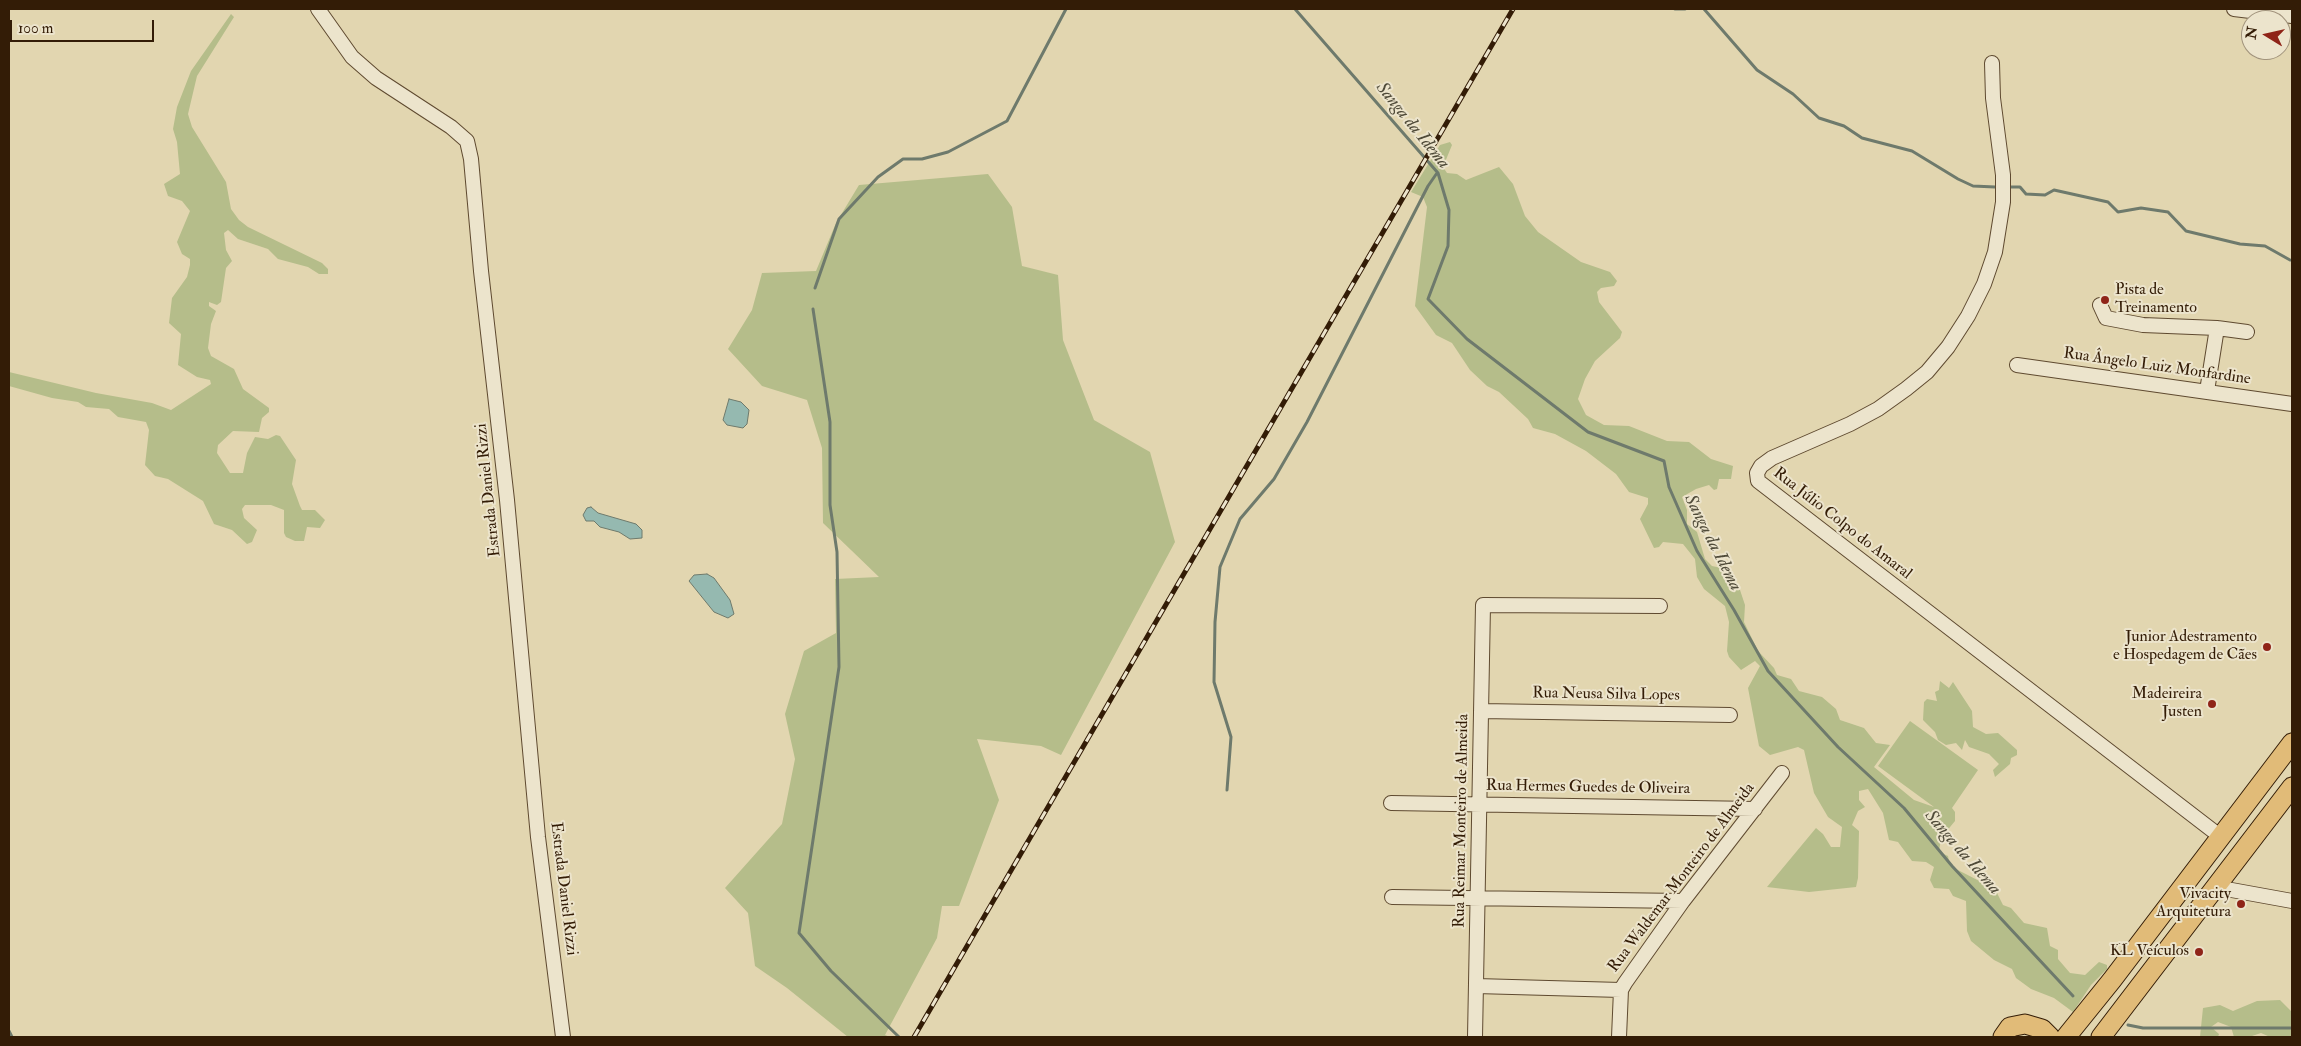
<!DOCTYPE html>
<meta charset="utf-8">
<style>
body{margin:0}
#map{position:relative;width:2301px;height:1046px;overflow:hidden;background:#e2d6b0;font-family:"IM FELL Double Pica",serif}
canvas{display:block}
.frame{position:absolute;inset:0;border:10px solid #331c06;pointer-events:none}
.north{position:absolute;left:2241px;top:10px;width:50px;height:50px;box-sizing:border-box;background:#ece4cc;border:1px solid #a2947d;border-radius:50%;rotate:279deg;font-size:14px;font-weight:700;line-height:20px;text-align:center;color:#331c06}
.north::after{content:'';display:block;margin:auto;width:18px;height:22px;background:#8f2418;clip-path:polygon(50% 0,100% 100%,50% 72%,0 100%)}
.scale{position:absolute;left:10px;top:20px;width:144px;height:22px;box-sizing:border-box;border:2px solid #331c06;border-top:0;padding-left:6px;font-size:15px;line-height:18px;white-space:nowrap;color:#331c06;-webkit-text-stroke:4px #ece4cc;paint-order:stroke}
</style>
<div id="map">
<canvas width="2301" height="1046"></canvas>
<div class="frame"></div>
<div class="north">N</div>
<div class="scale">100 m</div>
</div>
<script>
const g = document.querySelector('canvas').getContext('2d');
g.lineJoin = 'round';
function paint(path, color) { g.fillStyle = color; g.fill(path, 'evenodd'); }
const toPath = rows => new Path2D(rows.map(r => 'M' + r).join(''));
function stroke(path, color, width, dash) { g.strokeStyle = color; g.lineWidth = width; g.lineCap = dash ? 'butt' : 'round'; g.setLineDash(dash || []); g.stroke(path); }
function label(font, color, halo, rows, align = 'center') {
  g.font = font + ' "IM FELL Double Pica",serif'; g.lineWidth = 4; g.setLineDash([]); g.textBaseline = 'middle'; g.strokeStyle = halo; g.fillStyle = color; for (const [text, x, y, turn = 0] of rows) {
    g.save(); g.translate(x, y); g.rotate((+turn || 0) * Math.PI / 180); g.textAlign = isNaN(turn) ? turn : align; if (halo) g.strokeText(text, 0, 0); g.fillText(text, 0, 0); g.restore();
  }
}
paint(toPath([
 [231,14,234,17,197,76,188,114,192,127,226,182,231,209,239,220,248,227,322,263,328,269,328,274,319,274,308,267,278,259,268,249,238,239,228,230,224,233,226,250,232,261,226,268,221,302,217,305,209,302,209,306,216,311,211,324,208,348,211,356,234,369,243,389,269,408,269,412,262,418,259,432,233,431,218,445,217,453,230,473,243,473,247,453,255,437,268,439,276,435,280,436,296,460,292,484,300,506,302,510,315,510,325,520,320,528,307,527,304,541,295,541,286,537,284,533,284,510,271,505,245,505,242,509,244,518,257,530,252,542,247,544,232,530,214,524,203,501,168,479,155,476,145,465,149,430,146,422,118,417,109,409,86,407,78,402,52,398,9,386,9,372,96,393,152,403,171,410,211,384,210,380,197,377,178,365,181,334,169,323,172,298,187,277,190,265,190,259,182,254,177,242,190,211,182,201,168,196,164,184,180,174,177,142,173,129,177,107,191,71],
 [1450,142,1452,145,1443,167,1447,173,1457,174,1466,180,1499,167,1513,184,1525,216,1538,232,1581,262,1610,272,1617,281,1614,286,1601,288,1597,292,1599,302,1622,332,1620,338,1595,361,1585,379,1578,399,1586,415,1604,425,1629,426,1667,441,1689,442,1711,459,1733,466,1731,479,1719,479,1717,489,1714,490,1709,485,1696,489,1682,497,1687,510,1687,524,1697,532,1705,559,1712,566,1726,569,1740,590,1745,605,1744,622,1758,651,1774,668,1777,675,1791,679,1799,691,1822,697,1836,709,1840,720,1864,728,1876,743,1890,745,1874,767,1914,800,1934,807,1878,766,1910,721,1978,770,1952,808,1955,812,1955,821,1941,838,1939,852,1948,856,1950,866,1995,889,2003,905,2011,908,2024,923,2047,928,2050,946,2058,950,2058,959,2070,973,2085,975,2099,962,2107,965,2107,969,2091,985,2073,1012,2054,998,2031,989,2016,978,2012,969,1994,960,1971,941,1967,931,1966,901,1953,896,1949,889,1934,888,1930,880,1934,867,1926,862,1912,861,1898,842,1889,840,1883,813,1868,789,1859,791,1859,800,1865,807,1858,811,1852,825,1859,831,1858,878,1856,887,1809,892,1767,887,1816,828,1823,834,1831,847,1840,847,1842,827,1828,817,1814,793,1804,750,1798,747,1770,755,1759,746,1748,688,1760,666,1755,661,1741,670,1729,657,1727,651,1729,622,1725,606,1704,589,1697,577,1695,559,1683,544,1663,542,1659,547,1654,548,1640,519,1648,504,1648,498,1629,492,1616,474,1586,451,1555,434,1533,428,1528,419,1499,392,1487,386,1470,370,1452,343,1436,335,1415,306,1427,207,1423,197,1411,192,1440,145],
 [988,174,1012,207,1022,266,1058,275,1063,340,1094,420,1150,452,1175,542,1061,755,1041,746,977,739,999,800,959,906,942,906,937,938,885,1035,890,1037,848,1037,787,988,755,966,748,913,725,888,782,824,795,759,785,714,804,651,836,633,835,579,879,577,823,523,822,448,807,400,762,386,728,349,752,310,762,273,816,271,836,223,859,185],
 [1940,681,1949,688,1953,682,1972,711,1973,727,1986,734,1998,733,2017,750,2017,755,2011,758,2010,764,1995,777,1993,770,1999,764,1989,754,1969,747,1965,740,1962,750,1956,743,1946,745,1938,740,1935,732,1923,720,1924,702,1927,699,1937,701,1935,692,1939,690],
 [2280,1000,2292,1012,2292,1037,2270,1037,2261,1033,2249,1037,2234,1037,2231,1027,2218,1022,2211,1027,2219,1034,2218,1037,2200,1037,2203,1008,2220,1005,2233,1011,2257,1001]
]), '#b5bd8a');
const water = toPath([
 [729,399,741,402,749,410,747,424,743,428,727,425,723,420,729,399],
 [591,507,598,513,636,524,642,530,642,538,630,539,619,532,600,527,594,521,586,521,583,515,587,508,591,507],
 [707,574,714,578,730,600,734,614,728,618,714,612,689,581,694,575,707,574]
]);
paint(water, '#95b9b0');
stroke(water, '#6e7a6c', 1);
stroke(toPath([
 [1295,9,1438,173,1449,210,1448,246,1428,299,1467,339,1588,432,1664,461,1669,487,1697,551,1734,610,1768,671,1838,747,1904,808,1952,866,2073,996],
 [1675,9,1685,9],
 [1704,9,1757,70,1793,94,1819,118,1844,126,1862,138,1912,151,1958,179,1973,186,1995,187],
 [2011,187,2020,187,2026,194,2045,195,2054,190,2108,202,2118,212,2141,208,2168,212,2186,231,2240,244,2265,246,2290,260],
 [815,288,839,219,878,177,903,159,922,159,948,152,1007,121,1066,9],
 [813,309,830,422,830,505,837,552,839,667,799,933,831,971,899,1037],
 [1227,790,1231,737,1214,682,1215,622,1220,567,1240,519,1274,479,1307,422,1428,186,1437,173],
 [2128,1025,2143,1028,2292,1028],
 [9,1031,12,1037]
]), '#6e7a6c', 3);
const minor = toPath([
 [318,9,352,57,376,78,451,127,467,141,471,159,481,271,507,500,538,837,563,1037],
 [2234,9,2292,16],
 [1992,63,1993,98,2003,175,2003,202,1995,252,1984,284,1968,316,1948,347,1927,372,1906,389,1878,409,1850,424,1772,458,1761,466,1757,473,1758,481,2221,837],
 [2100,305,2106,318,2143,325,2217,328,2247,332],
 [2017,365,2292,404],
 [2207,391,2217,328],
 [1481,711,1730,715],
 [1391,803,1755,809],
 [2215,887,2292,901],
 [1392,897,1683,901],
 [1476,986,1621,990],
 [1475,1037,1483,605,1660,606],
 [1619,1037,1621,990,1625,983,1683,901,1782,773]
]);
const highway = toPath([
 [2003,1037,2010,1027,2025,1024,2042,1029,2050,1037],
 [2066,1037,2112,980,2292,743],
 [2101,1037,2292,787]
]);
stroke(minor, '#5f4a30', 16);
stroke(highway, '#331c06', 21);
stroke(minor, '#ece4cc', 14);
stroke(highway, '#e1bb78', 19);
const rail = toPath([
 [914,1037,1513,9]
]);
stroke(rail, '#331c06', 5);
stroke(rail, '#ece4cc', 3, [9]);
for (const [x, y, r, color] of [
 [2105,300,5,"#8f2418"],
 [2267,647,5,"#8f2418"],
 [2212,704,5,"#8f2418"],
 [2241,904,5,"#8f2418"],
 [2199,952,5,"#8f2418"]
]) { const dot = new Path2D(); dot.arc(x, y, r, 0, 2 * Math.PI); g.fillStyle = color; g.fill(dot); stroke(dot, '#ece4cc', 2); }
label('16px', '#331c06', '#ece4cc', [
 ["Pista de",2115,291,"left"],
 ["Treinamento",2115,309,"left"],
 ["Junior Adestramento",2257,638],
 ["e Hospedagem de Cães",2257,656],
 ["Madeireira",2202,695],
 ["Justen",2202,713],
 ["Vivacity",2231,895],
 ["Arquitetura",2231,913],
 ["KL Veículos",2189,952]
], 'right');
label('16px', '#331c06', '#ece4cc', [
 ["Rua Ângelo Luiz Monfardine",2157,367,8],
 ["Estrada Daniel Rizzi",489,490,-96],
 ["Rua Júlio Colpo do Amaral",1842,524,38],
 ["Rua Neusa Silva Lopes",1606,695,1],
 ["Rua Hermes Guedes de Oliveira",1588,788,1],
 ["Rua Reimar Monteiro de Almeida",1462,821,-89],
 ["Rua Waldemar Monteiro de Almeida",1682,878,-53],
 ["Estrada Daniel Rizzi",563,889,83]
]);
label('italic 18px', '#504b39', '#ece4cc', [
 ["Sanga da Idema",1412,126,51],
 ["Sanga da Idema",1712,543,63],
 ["Sanga da Idema",1962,853,49]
]);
</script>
